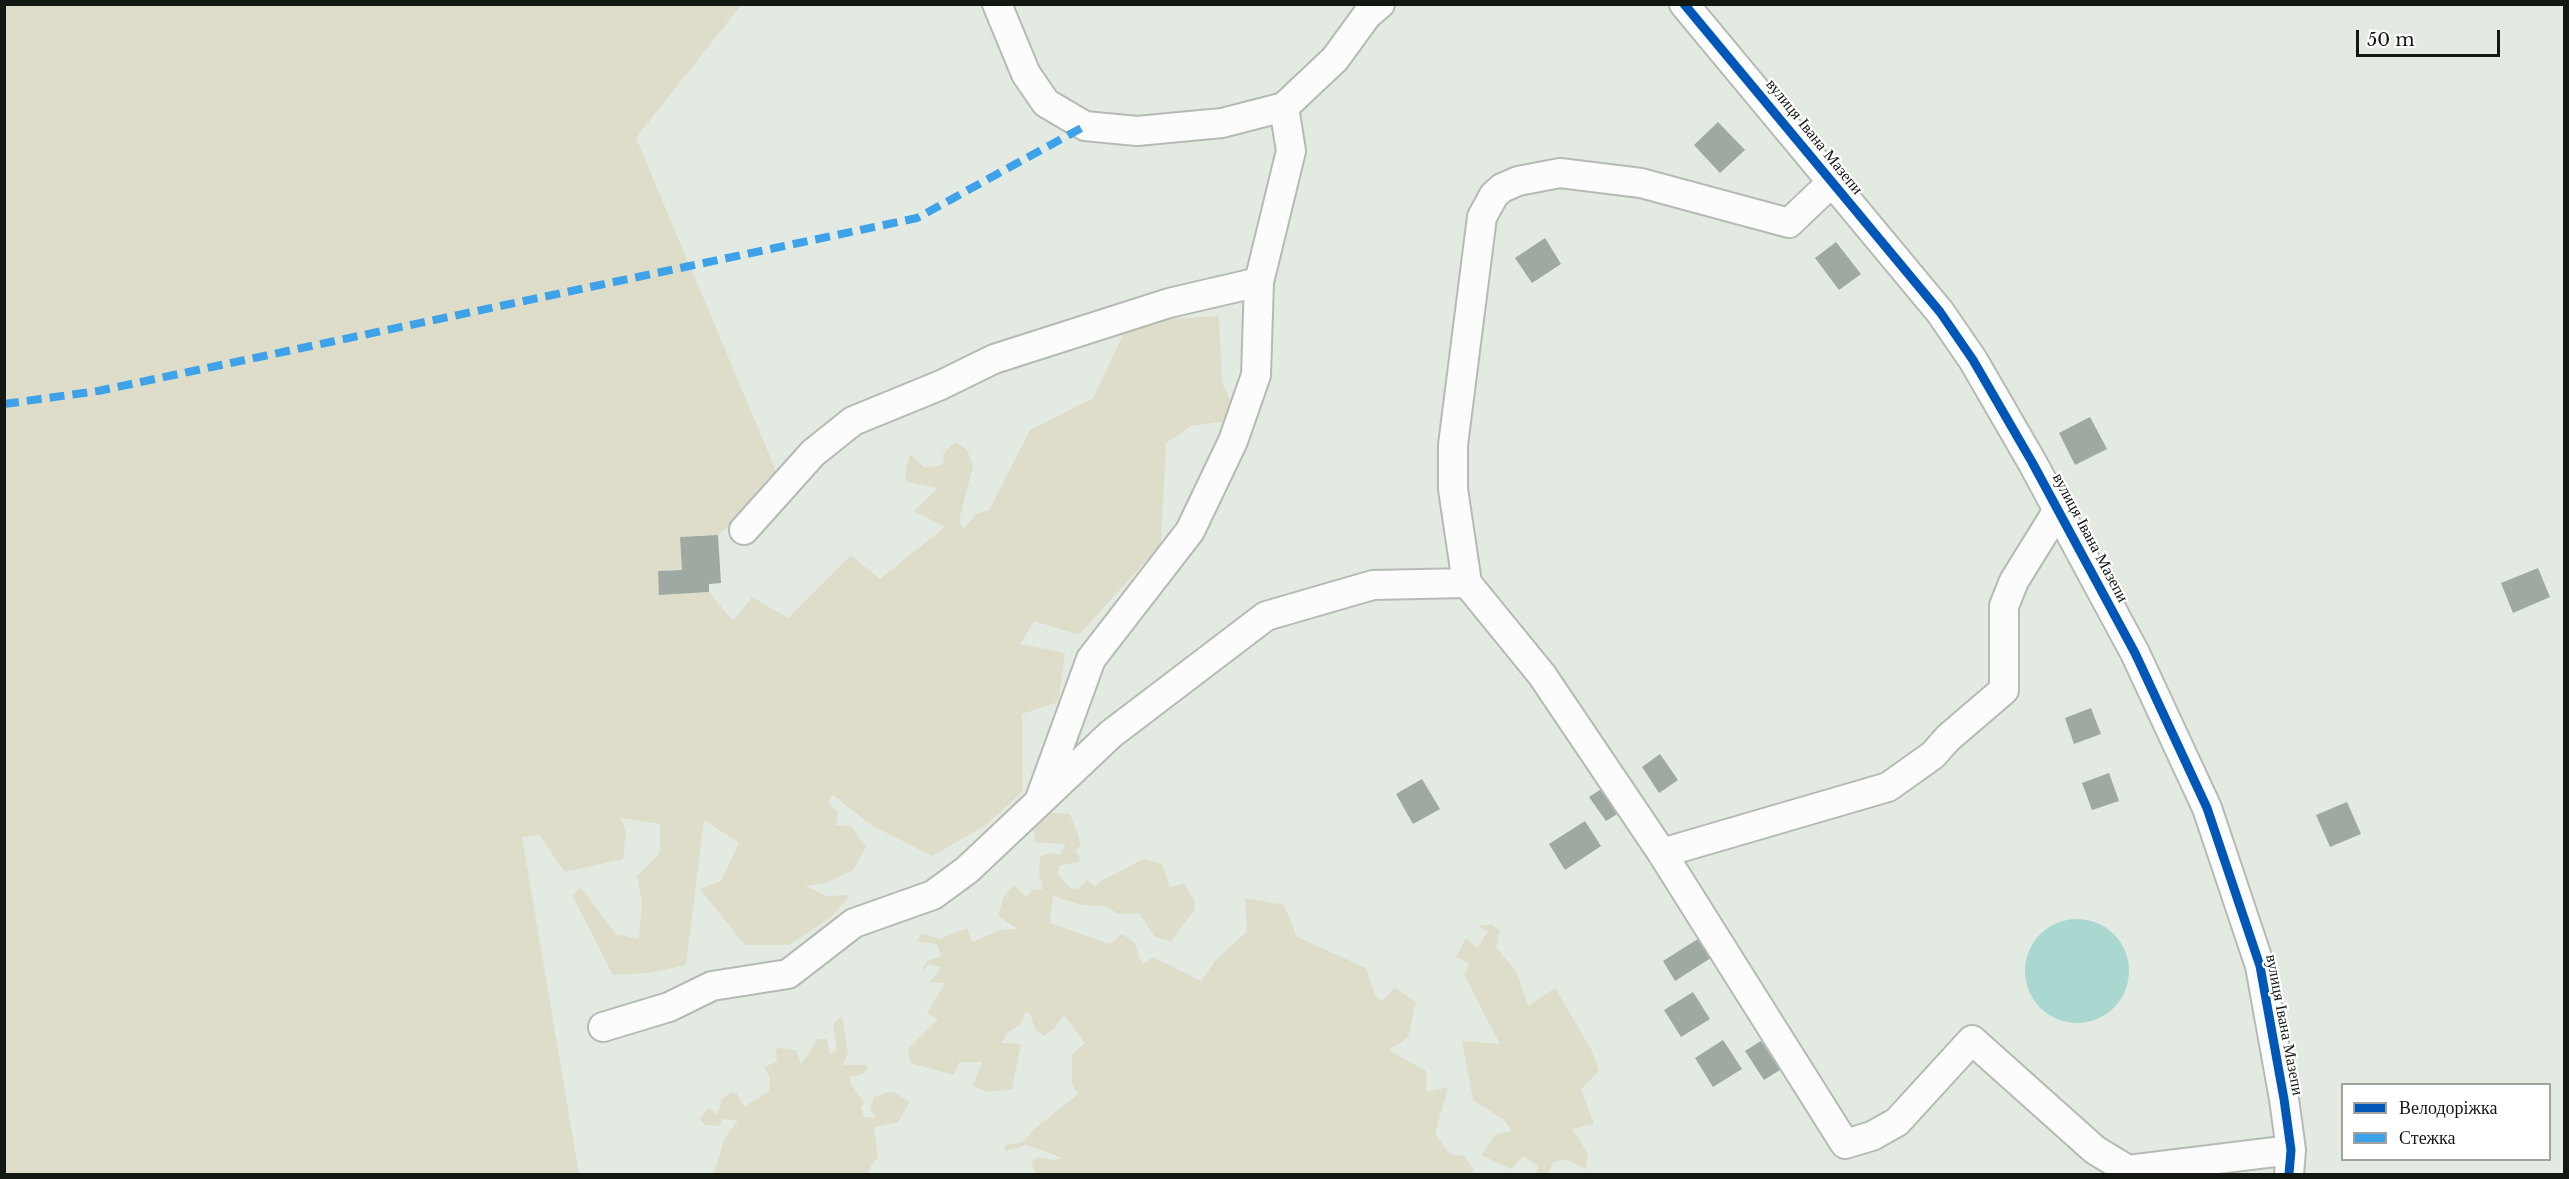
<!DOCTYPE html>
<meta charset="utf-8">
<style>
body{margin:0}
#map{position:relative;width:2569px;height:1179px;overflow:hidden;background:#e3eae2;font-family:"Libre Baskerville",serif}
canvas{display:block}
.frame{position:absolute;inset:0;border:6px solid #131712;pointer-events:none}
.legend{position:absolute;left:2341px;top:1083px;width:210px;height:78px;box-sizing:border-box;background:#fff;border:2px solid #a1a2a0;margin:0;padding:8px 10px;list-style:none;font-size:18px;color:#131712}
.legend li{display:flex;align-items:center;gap:12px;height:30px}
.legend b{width:30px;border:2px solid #a1a2a0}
.scale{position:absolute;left:2356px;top:30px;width:144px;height:27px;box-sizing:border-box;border:3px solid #131712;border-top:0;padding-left:8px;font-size:18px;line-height:21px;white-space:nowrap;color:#131712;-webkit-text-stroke:4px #fff;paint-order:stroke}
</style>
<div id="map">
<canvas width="2569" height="1179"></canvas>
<div class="frame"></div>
<ul class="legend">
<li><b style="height:8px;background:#0057b8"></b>Велодоріжка</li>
<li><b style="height:8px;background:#3da2ea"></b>Стежка</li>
</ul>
<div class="scale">50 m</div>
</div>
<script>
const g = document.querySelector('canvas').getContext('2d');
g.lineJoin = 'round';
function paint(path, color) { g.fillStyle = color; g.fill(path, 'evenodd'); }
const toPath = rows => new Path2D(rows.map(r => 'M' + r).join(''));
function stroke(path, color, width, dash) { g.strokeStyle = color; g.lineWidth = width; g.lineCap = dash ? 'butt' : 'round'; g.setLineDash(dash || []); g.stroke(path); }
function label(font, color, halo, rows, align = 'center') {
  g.font = font + ' "Libre Baskerville",serif'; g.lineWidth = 4.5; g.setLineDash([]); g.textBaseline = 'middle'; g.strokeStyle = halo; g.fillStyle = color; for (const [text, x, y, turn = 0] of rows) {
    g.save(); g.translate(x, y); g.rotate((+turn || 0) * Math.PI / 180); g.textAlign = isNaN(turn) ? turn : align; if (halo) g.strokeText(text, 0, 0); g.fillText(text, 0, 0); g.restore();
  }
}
paint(toPath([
 [5,5,741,5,636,138,782,485,718,535,680,537,682,570,658,571,659,595,709,592,733,621,752,597,788,618,851,555,880,579,945,527,914,511,938,488,907,482,905,473,910,454,925,468,944,464,943,454,955,442,967,450,973,466,959,520,963,530,976,514,989,510,1030,430,1093,398,1130,321,1219,316,1222,383,1233,407,1227,421,1191,426,1166,443,1161,544,1079,635,1034,621,1020,644,1065,653,1058,702,1022,714,1022,792,986,825,932,856,871,825,833,795,828,802,838,813,836,825,851,826,866,847,853,870,826,883,805,886,827,896,851,895,831,917,789,945,745,945,700,889,721,881,739,843,704,820,686,965,649,973,613,975,572,895,581,888,616,934,639,939,642,902,637,876,660,853,660,824,621,818,626,833,623,859,565,872,539,835,522,837,579,1174,5,1174],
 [1043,812,1070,814,1081,844,1075,851,1080,857,1078,862,1059,866,1058,874,1070,888,1078,889,1087,880,1095,887,1101,881,1144,859,1162,864,1170,887,1184,884,1194,899,1195,909,1171,941,1155,937,1139,913,1118,914,1106,906,1082,905,1053,896,1050,923,1110,944,1122,934,1136,944,1139,958,1143,964,1153,957,1201,981,1216,960,1247,931,1245,898,1284,905,1297,937,1366,968,1375,995,1382,1001,1395,987,1416,1002,1408,1037,1389,1050,1426,1071,1427,1092,1448,1087,1435,1134,1450,1154,1464,1156,1474,1170,1470,1174,1035,1174,1031,1161,1039,1157,1054,1160,1063,1158,1027,1145,1005,1151,1005,1145,1023,1142,1034,1129,1078,1094,1072,1084,1072,1054,1085,1043,1064,1015,1054,1029,1044,1036,1035,1030,1031,1015,1025,1011,1022,1023,1007,1033,1002,1043,1021,1044,1012,1089,987,1092,973,1086,982,1062,959,1062,954,1075,911,1063,908,1049,938,1019,927,1013,945,983,929,982,941,968,930,964,922,971,927,961,941,956,937,944,917,941,921,933,940,939,967,928,972,942,1000,930,1018,929,998,916,1004,895,1014,885,1026,897,1033,890,1043,889,1039,873,1040,856,1051,853,1060,855,1066,844,1033,842,1035,833,1028,823],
 [1491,924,1500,931,1496,947,1517,973,1528,1006,1555,988,1591,1049,1599,1071,1581,1089,1594,1124,1572,1129,1588,1153,1586,1169,1565,1159,1552,1163,1549,1174,1537,1174,1538,1166,1523,1156,1511,1169,1481,1155,1495,1135,1512,1131,1504,1120,1473,1100,1462,1041,1500,1044,1464,975,1469,963,1456,957,1466,938,1477,948,1488,932,1479,926],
 [842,1016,848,1053,843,1065,867,1065,866,1073,850,1077,852,1086,865,1103,861,1107,864,1117,877,1118,870,1110,874,1097,892,1091,910,1102,898,1122,874,1127,878,1157,868,1170,869,1174,714,1174,724,1139,738,1120,722,1119,720,1126,705,1125,699,1119,709,1107,715,1114,720,1109,721,1100,731,1092,737,1094,744,1107,769,1091,770,1078,764,1067,777,1062,776,1048,796,1050,801,1064,818,1039,827,1039,830,1055,837,1049,833,1024]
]), '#deddc9');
paint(toPath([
 '2025 971a52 52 0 1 1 104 0a52 52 0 1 1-104 0Z'
]), '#a9d8d1');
paint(toPath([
 [1718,122,1745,150,1720,173,1694,145],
 [1545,238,1561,264,1532,283,1515,258],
 [1836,242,1861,274,1839,290,1815,258],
 [2090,417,2107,449,2075,465,2059,433],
 [718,535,721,583,709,584,709,592,659,595,658,571,682,570,680,537],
 [2538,568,2550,597,2513,613,2501,583],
 [2091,708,2101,734,2074,744,2065,718],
 [1660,754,1678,780,1659,793,1642,767],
 [2109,773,2119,801,2092,810,2082,783],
 [1422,779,1440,809,1413,824,1396,794],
 [1606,786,1622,811,1606,821,1589,797],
 [2347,802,2361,834,2330,847,2316,815],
 [1585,821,1601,846,1565,870,1549,844],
 [1701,937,1714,956,1675,981,1663,961],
 [1693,992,1710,1019,1681,1037,1664,1010],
 [1723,1040,1742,1069,1713,1087,1695,1058],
 [1761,1041,1780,1070,1764,1080,1745,1051]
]), '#9da9a1');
const minor = toPath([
 [997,4,1026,74,1046,103,1085,126,1137,131,1222,123,1284,107],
 [1684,4,1940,312,1973,360,2032,462,2135,653,2207,808,2260,966,2284,1099,2291,1150,2289,1174],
 [2058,510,2014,581,2004,606,2004,690,1948,738,1933,755,1888,787,1662,853,1845,1144,1872,1136,1897,1122,1972,1040,2095,1150,2128,1170,2291,1150],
 [744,530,813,453,853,421,941,385,994,359,1169,303,1259,282],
 [1040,799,1091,659,1190,531,1233,441,1256,375,1259,282,1291,151,1284,107,1335,59,1367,15,1380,4],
 [1662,853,1542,675,1467,583,1453,489,1453,445,1482,217,1494,195,1502,188,1518,181,1560,173,1641,183,1789,223,1831,183],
 [603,1027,669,1007,712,986,788,974,854,923,933,895,967,870,1111,734,1266,616,1373,585,1467,583]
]);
stroke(minor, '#b5bbb4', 32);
stroke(minor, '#fbfcfb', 28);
stroke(toPath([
 [4,404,98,391,917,218,1085,126]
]), '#3da2ea', 8, [15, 8]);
stroke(toPath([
 [1684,4,1940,312,1973,360,2032,462,2135,653,2207,808,2260,966,2284,1099,2291,1150,2289,1174]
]), '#0057b8', 9);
label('16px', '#131712', '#fff', [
 ["вулиця Івана Мазепи",1814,137,51],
 ["вулиця Івана Мазепи",2090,538,62],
 ["вулиця Івана Мазепи",2284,1025,79]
]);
</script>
